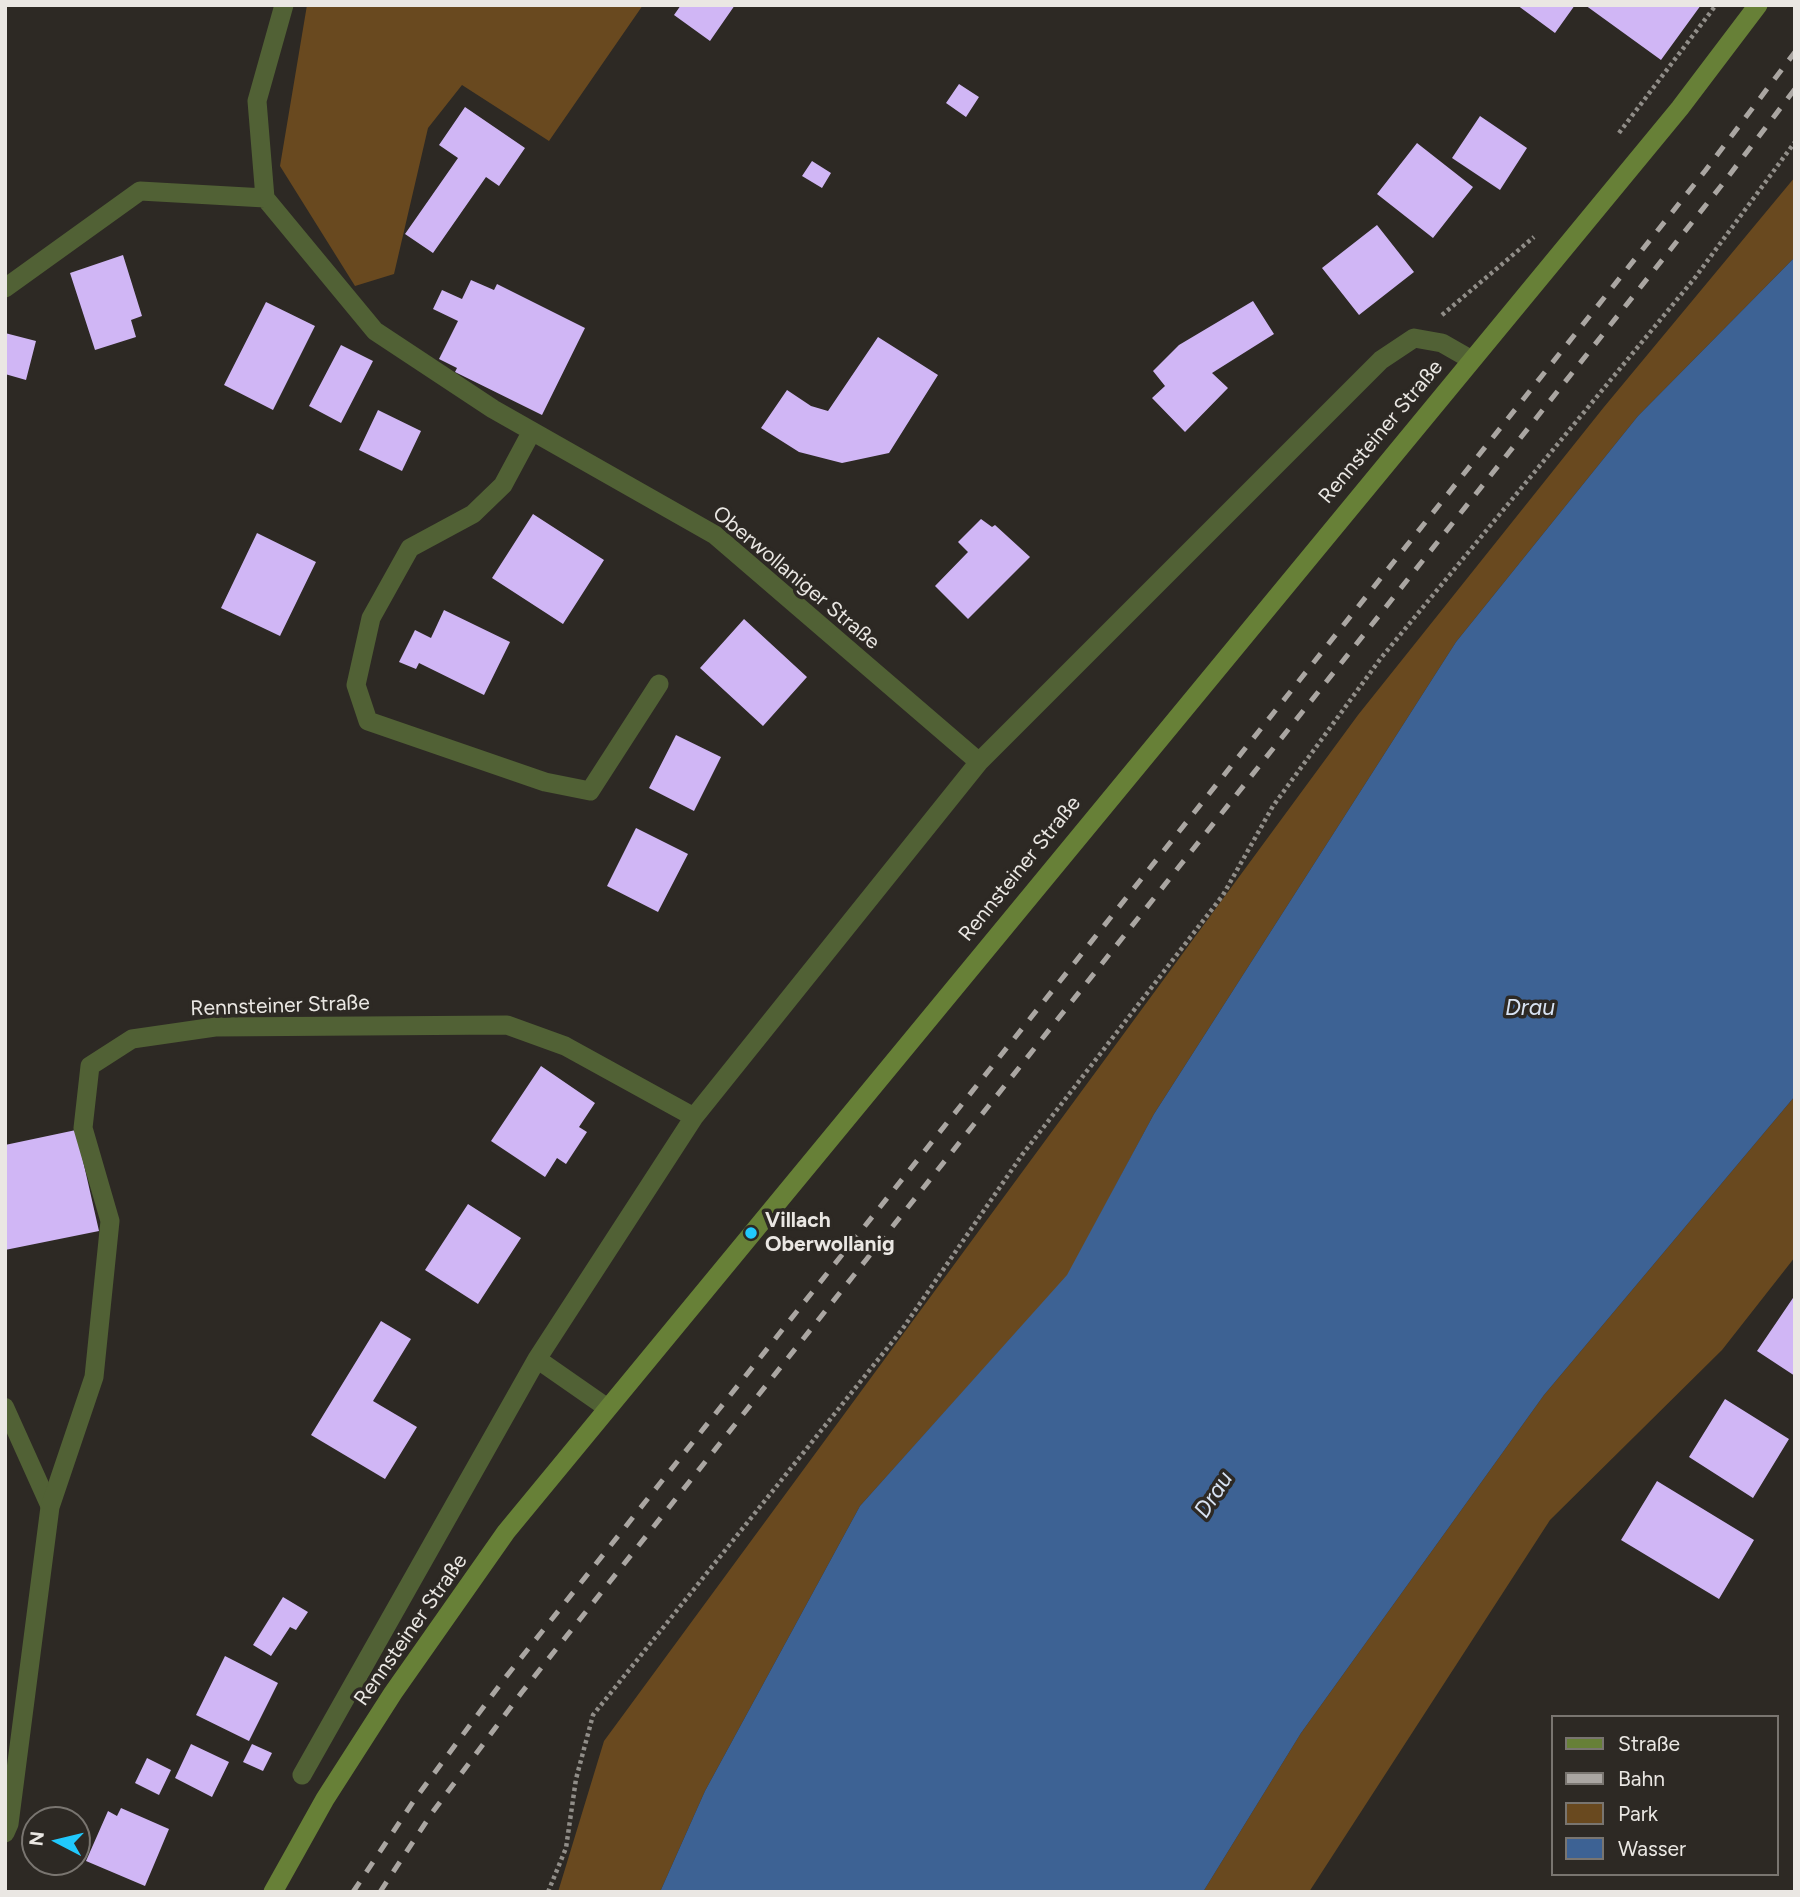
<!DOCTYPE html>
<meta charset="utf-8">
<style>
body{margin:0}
#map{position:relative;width:1800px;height:1897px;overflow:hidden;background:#2d2924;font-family:Figtree,sans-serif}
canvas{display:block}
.frame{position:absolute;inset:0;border:7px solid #eae7e3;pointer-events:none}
.legend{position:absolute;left:1551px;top:1715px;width:228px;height:161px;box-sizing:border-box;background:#2d2924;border:2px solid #797570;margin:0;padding:9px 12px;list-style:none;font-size:21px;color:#eae7e3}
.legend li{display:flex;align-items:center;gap:14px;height:35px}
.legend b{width:35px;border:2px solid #797570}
.north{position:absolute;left:21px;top:1806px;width:70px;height:70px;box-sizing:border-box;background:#2d2924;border:2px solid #797570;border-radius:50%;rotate:277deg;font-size:19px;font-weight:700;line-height:28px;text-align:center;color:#eae7e3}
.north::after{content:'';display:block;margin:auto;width:24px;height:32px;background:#21c9fd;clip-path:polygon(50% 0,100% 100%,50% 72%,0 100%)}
</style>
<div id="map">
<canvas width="1800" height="1897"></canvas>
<div class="frame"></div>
<ul class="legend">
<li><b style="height:9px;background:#678037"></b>Straße</li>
<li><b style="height:9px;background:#aaa6a2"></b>Bahn</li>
<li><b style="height:19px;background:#69491f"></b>Park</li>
<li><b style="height:19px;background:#3d6294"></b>Wasser</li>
</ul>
<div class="north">N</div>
</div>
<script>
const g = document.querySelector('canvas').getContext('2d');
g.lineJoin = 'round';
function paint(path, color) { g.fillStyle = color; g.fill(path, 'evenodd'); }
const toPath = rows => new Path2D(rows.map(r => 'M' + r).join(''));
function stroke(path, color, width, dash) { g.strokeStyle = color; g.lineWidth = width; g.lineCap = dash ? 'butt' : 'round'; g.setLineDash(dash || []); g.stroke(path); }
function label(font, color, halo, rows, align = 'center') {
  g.font = font + ' Figtree,sans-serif'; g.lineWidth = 7; g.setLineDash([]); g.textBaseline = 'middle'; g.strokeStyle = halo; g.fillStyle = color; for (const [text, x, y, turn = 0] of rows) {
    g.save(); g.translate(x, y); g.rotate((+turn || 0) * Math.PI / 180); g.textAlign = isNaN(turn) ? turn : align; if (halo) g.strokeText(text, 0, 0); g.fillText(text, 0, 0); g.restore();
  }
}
paint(toPath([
 [307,5,643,5,549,141,462,85,428,128,394,274,355,286,280,166],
 [1795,177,1795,257,1638,416,1456,642,1154,1114,1068,1275,860,1506,705,1791,660,1892,558,1892,604,1741,1358,715,1604,407],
 [1795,1096,1795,1257,1722,1350,1550,1520,1309,1892,1203,1892,1301,1733,1544,1395]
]), '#69491f');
paint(toPath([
 [1795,257,1795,1096,1544,1395,1301,1733,1203,1892,660,1892,705,1791,860,1506,1067,1275,1154,1114,1456,642,1638,416]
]), '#3d6294');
paint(toPath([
 [681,5,735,5,710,41,674,15],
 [1517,5,1575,5,1555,33],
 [1585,5,1701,5,1661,60],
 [959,84,979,97,966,117,946,103],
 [465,107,525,148,499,186,486,177,433,253,405,234,458,158,439,145],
 [1480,116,1527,148,1500,190,1452,158],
 [1417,143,1473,187,1433,238,1377,194],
 [812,161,831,173,822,188,802,176],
 [1377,225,1414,272,1359,315,1322,268],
 [123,255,142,316,131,320,136,337,95,350,70,273],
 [471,280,494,290,497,284,585,328,542,415,455,372,457,368,439,359,458,321,433,309,442,290,462,299],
 [1253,301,1274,334,1212,373,1228,388,1185,432,1152,398,1165,386,1153,371,1179,345],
 [266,302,315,326,273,410,224,385],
 [5,333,36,341,26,380,5,374],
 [878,337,938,375,889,453,842,463,799,452,761,428,787,390,811,406,828,411],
 [341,345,373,361,341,423,309,406],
 [378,410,421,431,402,471,359,450],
 [533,514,604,560,563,624,492,578],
 [981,519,992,527,995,525,1030,557,968,619,935,586,968,552,958,542],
 [257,533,316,562,280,636,221,608],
 [444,610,510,642,484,695,419,663,416,669,399,662,415,630,431,638],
 [744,619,807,677,763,726,700,668],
 [676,735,721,757,694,811,649,788],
 [636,828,688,854,658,912,607,886],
 [541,1066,595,1103,579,1127,587,1132,566,1164,557,1158,545,1177,491,1141],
 [76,1130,99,1231,5,1250,5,1145],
 [468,1204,521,1238,478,1304,425,1270],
 [1795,1295,1795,1376,1757,1351],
 [381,1321,411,1339,373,1401,417,1427,385,1479,311,1435],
 [1725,1399,1789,1439,1753,1498,1689,1457],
 [1657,1481,1754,1540,1719,1599,1621,1540],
 [283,1597,308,1612,296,1630,290,1627,271,1656,253,1645],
 [225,1656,278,1683,249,1741,196,1715],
 [191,1744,229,1762,212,1797,175,1778],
 [252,1744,272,1753,263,1771,243,1762],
 [147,1758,171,1770,159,1795,135,1783],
 [121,1808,169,1829,145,1886,86,1861,108,1811,117,1816]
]), '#d0b6f5');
stroke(toPath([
 [1619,133,1716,5],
 [1442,315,1534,237],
 [548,1892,566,1848,576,1779,593,1715,901,1331,1022,1155,1223,895,1273,806,1381,658,1694,279,1795,142]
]), '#918e89', 4.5, [3.5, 3.5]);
stroke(toPath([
 [5,1407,50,1507]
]), '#516135', 18);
stroke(toPath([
 [265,198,257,101,284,5],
 [5,288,140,191,265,198,375,331,493,409,715,535,979,762],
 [532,431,503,485,473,514,410,548,371,618,356,685,368,721,545,782,590,791,659,684],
 [606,1407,537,1359,694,1117,979,762,1381,360,1414,338,1442,343,1470,359],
 [302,1775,537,1359],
 [5,1833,9,1824,50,1507,94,1377,110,1221,83,1128,90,1066,132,1039,215,1027,507,1025,565,1046,694,1117]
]), '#516135', 19);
stroke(toPath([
 [273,1892,325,1799,393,1693,506,1532,1680,108,1758,5]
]), '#678037', 19);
stroke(toPath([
 [353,1892,415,1799,505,1678,1705,171,1795,52],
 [380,1892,432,1813,522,1692,1721,186,1795,89]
]), '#aaa6a2', 5, [12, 12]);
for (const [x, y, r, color] of [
 [751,1233,7,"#21c9fd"]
]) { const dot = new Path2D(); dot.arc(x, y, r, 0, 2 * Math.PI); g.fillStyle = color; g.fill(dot); stroke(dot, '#2d2924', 2.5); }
label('21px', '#eae7e3', '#2d2924', [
 ["Rennsteiner Straße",1381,432,-50],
 ["Oberwollaniger Straße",796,578,40],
 ["Rennsteiner Straße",1020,869,-51],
 ["Rennsteiner Straße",280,1006,-2],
 ["Rennsteiner Straße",411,1630,-55]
]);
label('bold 21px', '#eae7e3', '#2d2924', [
 ["Villach",765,1221],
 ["Oberwollanig",765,1245]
], 'left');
label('italic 23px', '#d8e3f3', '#2d2924', [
 ["Drau",1530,1008],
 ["Drau",1214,1495,-57]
]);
</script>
